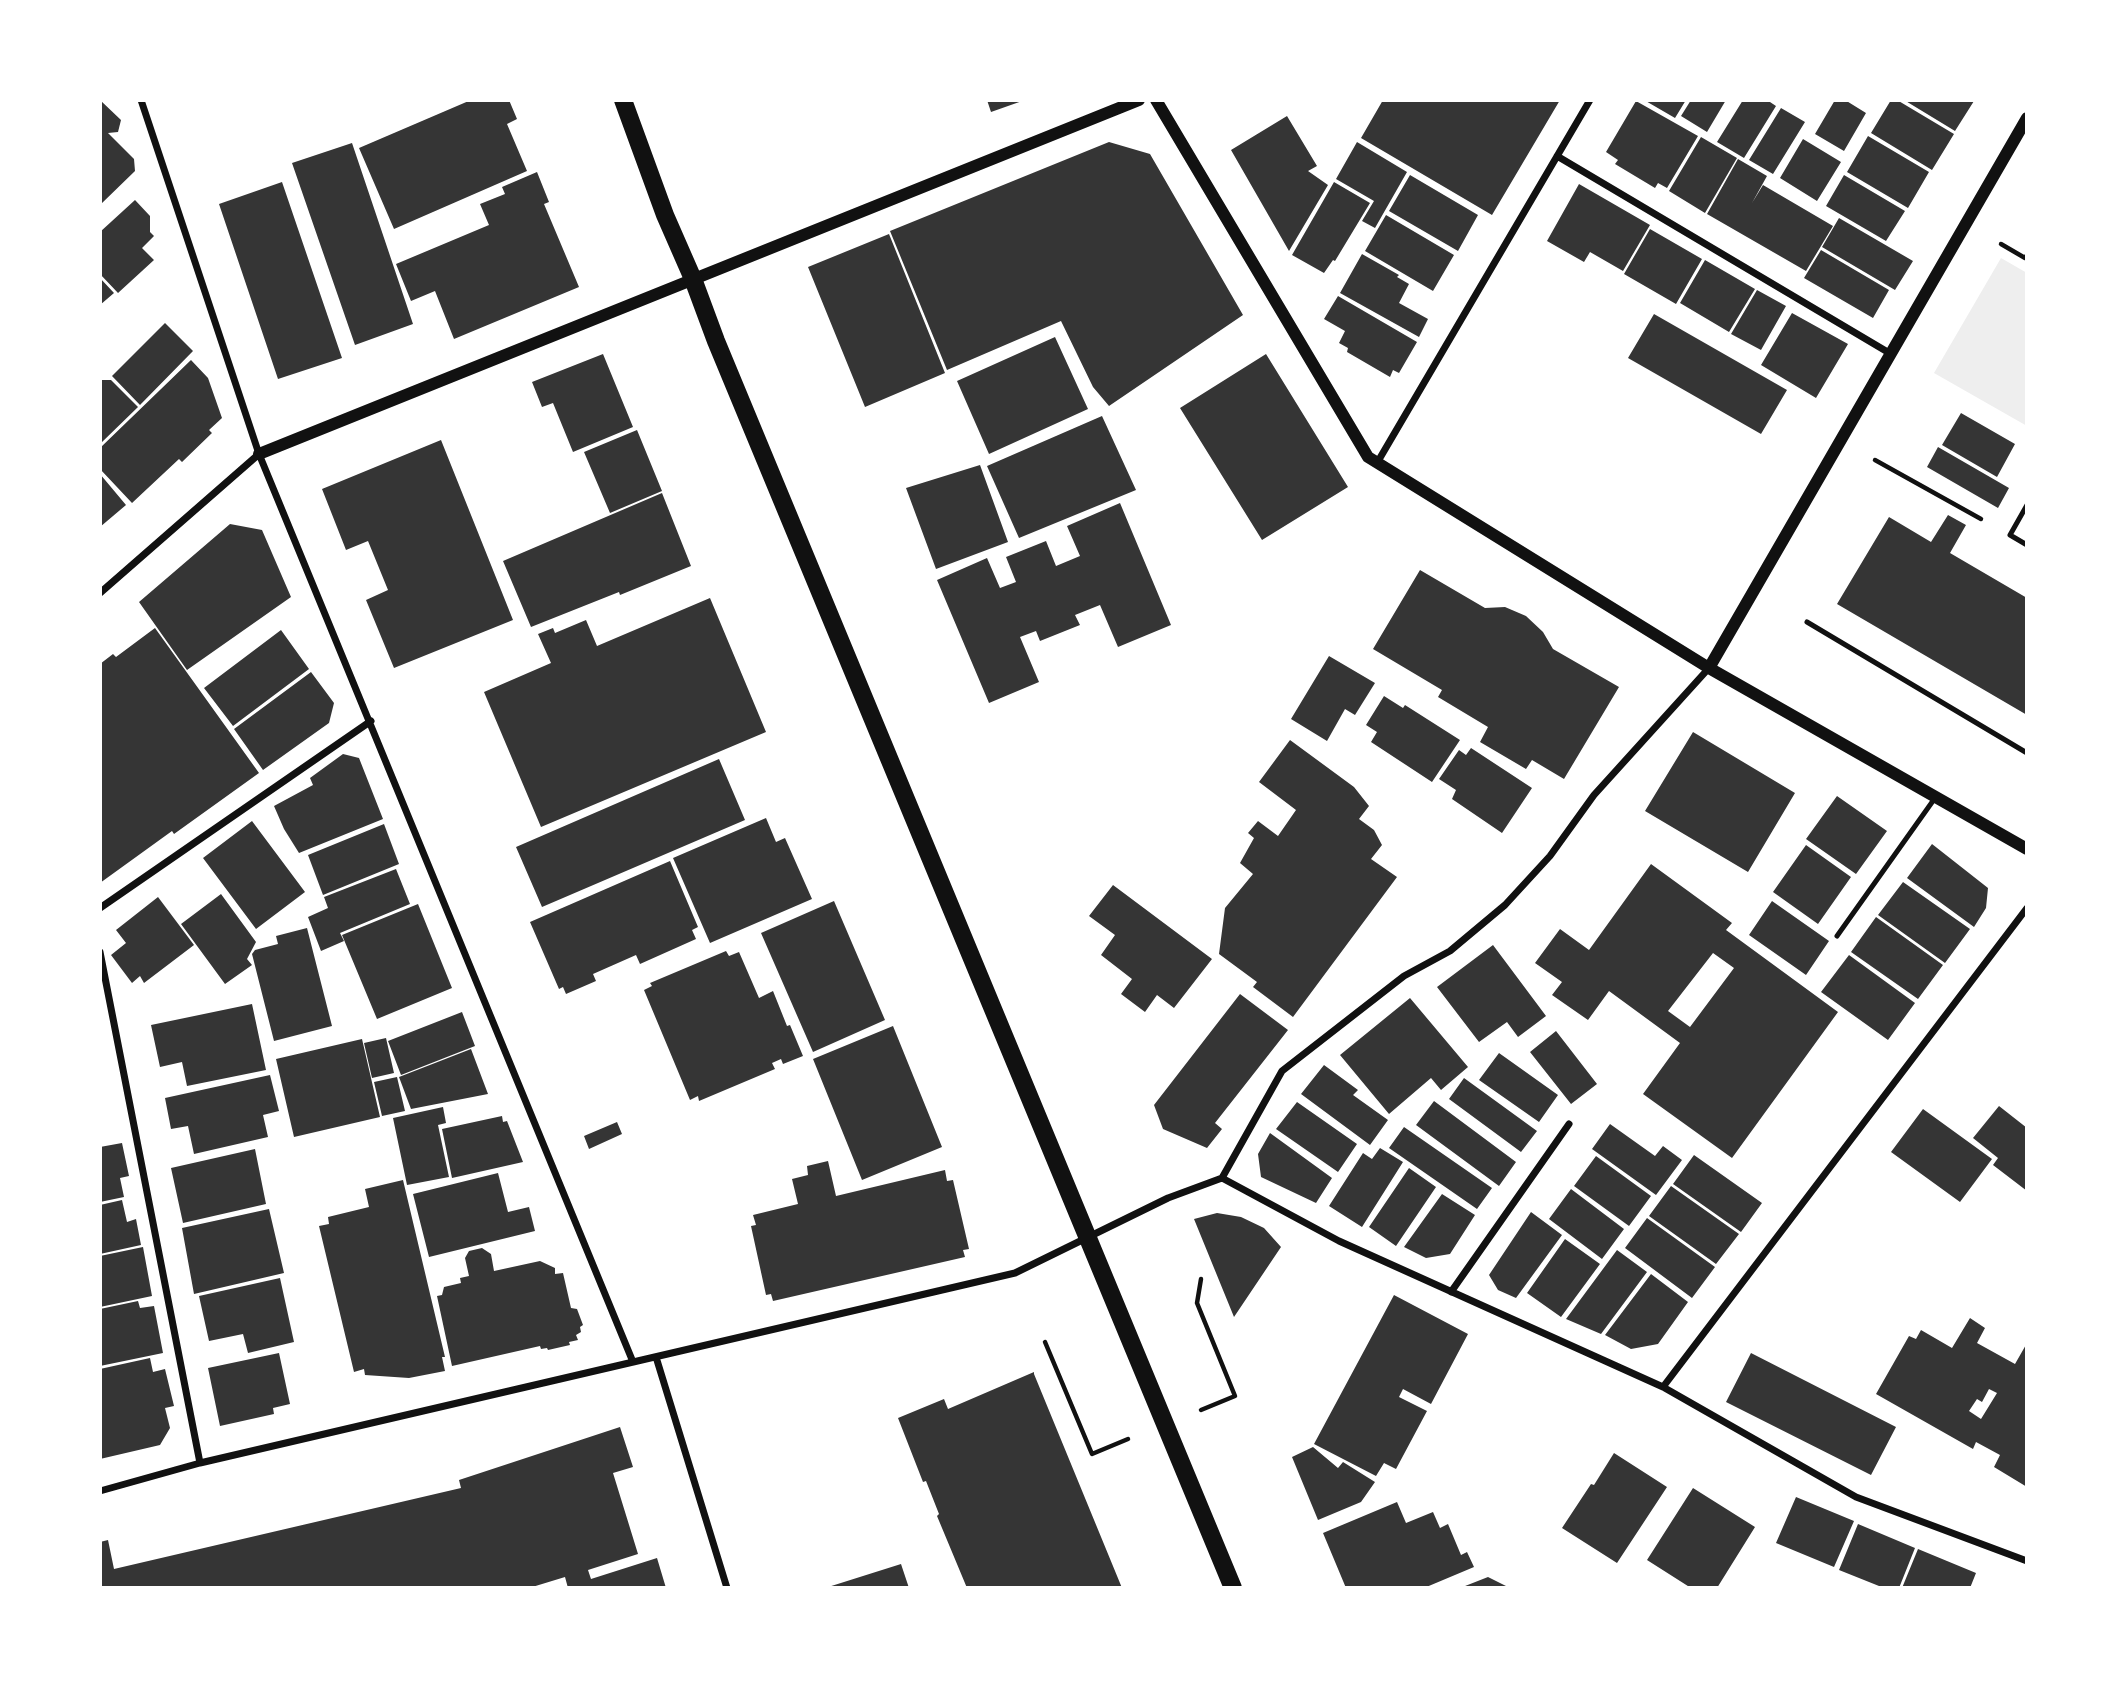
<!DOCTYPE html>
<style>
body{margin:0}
#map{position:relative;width:2127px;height:1688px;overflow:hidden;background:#fff;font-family:"Asap Condensed",sans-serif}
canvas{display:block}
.frame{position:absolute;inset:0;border:102px solid #fff;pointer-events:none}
</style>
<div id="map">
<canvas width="2127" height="1688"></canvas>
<div class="frame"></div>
</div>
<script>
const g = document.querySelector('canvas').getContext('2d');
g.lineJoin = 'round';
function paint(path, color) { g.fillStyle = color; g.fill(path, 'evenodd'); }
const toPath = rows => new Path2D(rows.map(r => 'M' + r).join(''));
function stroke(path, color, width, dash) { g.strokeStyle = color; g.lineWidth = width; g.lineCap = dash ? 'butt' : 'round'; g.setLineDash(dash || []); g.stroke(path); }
paint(toPath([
 [2001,258,2027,273,2027,426,1934,373]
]), '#eee');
paint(toPath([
 [100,100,121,120,118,132,108,133,134,159,135,171,100,205],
 [471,100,509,100,517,119,507,124,527,171,394,229,359,148],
 [987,100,1025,100,991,112],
 [1383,100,1560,100,1492,215,1361,138],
 [1644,100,1686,100,1675,118],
 [1691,100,1726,100,1707,132,1681,116],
 [1743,100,1767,100,1776,106,1744,158,1717,142],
 [1835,100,1845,100,1866,113,1844,151,1815,134],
 [1891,100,1897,100,1954,134,1932,170,1871,133],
 [1904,100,1972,100,1974,101,1955,131],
 [1636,101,1698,136,1667,188,1658,183,1655,188,1615,164,1618,160,1606,152],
 [1781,108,1805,122,1773,174,1749,160],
 [1287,116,1317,166,1308,171,1328,185,1289,251,1231,150],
 [1868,136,1929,172,1908,208,1847,172],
 [1701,137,1737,158,1705,213,1669,191],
 [1803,139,1841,162,1817,201,1780,178],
 [1109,142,1150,154,1243,315,1109,406,1093,387,1061,321,947,370,890,231],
 [1357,142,1407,172,1375,228,1362,221,1374,201,1336,179],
 [352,143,413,324,355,345,292,163],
 [1738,159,1767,176,1752,203,1763,185,1833,226,1806,271,1707,214],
 [537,172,549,202,544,204,579,287,454,339,435,291,411,301,396,264,489,225,480,204,505,194,502,187],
 [1410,175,1478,215,1458,251,1389,211],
 [1844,175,1905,211,1886,241,1826,206],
 [282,182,342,358,278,379,219,204],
 [1334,182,1370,203,1335,261,1333,260,1324,273,1292,255],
 [1579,184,1650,225,1623,271,1590,252,1584,262,1547,241],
 [135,200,150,216,150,232,154,236,142,248,154,260,118,293,100,274,100,232],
 [1386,215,1454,255,1433,291,1365,251],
 [1839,218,1913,261,1895,290,1822,247],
 [1650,229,1702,259,1676,304,1624,274],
 [889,234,945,373,865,407,808,267],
 [1821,250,1889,290,1873,318,1804,278],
 [1362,254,1399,275,1397,277,1409,284,1399,303,1428,319,1419,337,1340,293],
 [1705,260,1755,289,1729,332,1680,303],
 [100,278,114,293,100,305],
 [1757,290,1786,306,1761,350,1731,334],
 [1338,296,1417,342,1399,373,1393,370,1390,377,1347,352,1348,348,1339,343,1345,331,1324,319],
 [1792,313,1848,344,1816,398,1761,365],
 [1654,314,1787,390,1761,434,1628,358],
 [165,323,193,351,140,405,112,376],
 [1055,337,1088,409,989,454,957,381],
 [603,354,633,427,573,452,553,403,542,407,532,382],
 [1266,354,1348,487,1262,540,1180,408],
 [191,360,208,378,222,418,209,430,212,433,182,462,179,459,132,503,100,469,100,448],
 [102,380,111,380,138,407,100,444,100,382],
 [1961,413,2015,444,1997,477,1942,445],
 [1102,416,1136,490,1019,538,987,466],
 [637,430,662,491,610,513,584,452],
 [441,440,513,620,394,668,366,600,388,590,368,541,346,550,322,489],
 [1938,447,2009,488,1998,508,1927,467],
 [980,465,1008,542,936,569,906,488],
 [100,474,126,505,100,527],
 [662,493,691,566,620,595,619,592,531,627,503,561],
 [1120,503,1171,625,1118,647,1100,605,1075,615,1080,625,1040,641,1036,631,1020,637,1039,682,989,703,937,580,987,558,1000,588,1016,582,1006,557,1046,541,1056,566,1080,556,1067,526],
 [1948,515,1966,525,1950,553,2027,598,2027,715,1837,604,1889,517,1931,542],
 [230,524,262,530,291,597,187,670,139,602],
 [1420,570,1485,608,1505,607,1526,616,1543,632,1553,649,1619,687,1564,779,1532,760,1526,769,1480,742,1488,727,1438,697,1442,690,1373,649],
 [710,598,766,732,541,827,484,692,551,663,538,634,553,628,555,633,586,620,597,646],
 [155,628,259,773,174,834,172,831,100,883,100,664,113,654,116,657],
 [281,630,309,669,233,726,204,688],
 [1329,656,1375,683,1355,715,1345,709,1327,741,1291,719],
 [311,672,334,703,329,723,263,770,234,729],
 [1384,696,1403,708,1405,705,1460,740,1432,782,1371,742,1377,732,1366,725],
 [1693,732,1795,793,1748,872,1645,811],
 [1290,740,1354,787,1369,806,1359,819,1374,830,1382,845,1371,859,1397,877,1293,1017,1253,987,1257,982,1219,954,1225,908,1253,874,1240,863,1254,838,1248,833,1258,821,1278,836,1296,810,1259,782],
 [1471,748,1532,788,1502,833,1452,799,1456,790,1439,779,1459,750,1466,755],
 [343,754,359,758,383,819,299,853,284,829,274,806,313,785,310,778],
 [719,759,745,820,542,907,516,847],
 [1837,796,1887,831,1856,874,1806,839],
 [766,818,776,842,785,838,812,899,710,943,673,858],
 [252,821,305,892,256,929,203,858],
 [384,824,399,864,323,895,308,855],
 [1932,844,1988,888,1986,908,1974,927,1907,878],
 [1806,845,1851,877,1818,924,1773,892],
 [670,861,698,927,692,930,696,939,640,964,636,955,593,974,596,981,566,994,563,987,559,989,530,922],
 [1651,864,1732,923,1726,930,1838,1012,1732,1158,1643,1094,1680,1043,1609,991,1588,1020,1552,995,1562,982,1535,963,1560,929,1589,950],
 [1713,953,1734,968,1690,1027,1668,1011],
 [396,869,410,904,340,933,344,941,321,951,308,917,328,908,324,897],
 [1903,882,1970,929,1945,963,1878,915],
 [1113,885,1212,959,1174,1008,1157,995,1145,1012,1121,994,1132,979,1101,955,1115,935,1089,916],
 [221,894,256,942,247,959,252,965,225,984,181,924],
 [158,897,194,945,144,983,140,976,132,983,111,955,126,943,116,930],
 [834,901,885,1020,813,1052,761,933],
 [1772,901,1829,941,1806,975,1749,935],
 [418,904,452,988,377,1019,342,935],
 [1876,917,1943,965,1918,999,1851,952],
 [307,928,332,1026,274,1041,252,954,255,950,278,944,276,936],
 [1493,945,1546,1016,1518,1037,1507,1022,1479,1042,1437,987],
 [726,951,729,956,739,952,759,998,773,991,787,1026,790,1025,803,1056,783,1064,781,1059,772,1063,775,1069,699,1101,698,1096,690,1100,644,990,652,986,650,983],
 [1849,955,1915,1003,1888,1040,1821,992],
 [1240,994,1288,1030,1215,1123,1222,1129,1207,1148,1163,1129,1154,1105],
 [1410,998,1468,1067,1441,1090,1431,1078,1389,1114,1340,1055],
 [252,1004,266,1070,187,1086,182,1062,160,1067,151,1025],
 [462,1012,475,1046,401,1075,388,1041],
 [893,1026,942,1147,862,1180,813,1059],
 [1556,1031,1597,1084,1571,1104,1530,1052],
 [386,1038,394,1073,372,1078,364,1043],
 [362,1039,380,1117,294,1137,276,1059],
 [471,1049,488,1094,411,1109,399,1077],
 [1499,1053,1558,1095,1539,1122,1479,1080],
 [1324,1065,1358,1090,1353,1095,1388,1120,1370,1145,1301,1094],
 [270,1075,279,1111,263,1115,268,1137,194,1154,188,1126,171,1129,165,1098],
 [397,1077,405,1111,382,1116,374,1082],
 [1464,1078,1537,1131,1521,1152,1449,1099],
 [1434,1101,1516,1162,1499,1186,1416,1125],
 [1297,1102,1357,1144,1338,1172,1276,1129],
 [1999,1106,2027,1128,2027,1191,1993,1165,1998,1158,1973,1138],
 [443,1107,446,1123,438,1125,449,1177,407,1185,393,1118],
 [1923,1109,1992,1159,1960,1202,1891,1152],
 [502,1116,503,1122,507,1121,523,1162,452,1178,442,1129],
 [617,1122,622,1134,589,1149,584,1136],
 [1610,1124,1655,1156,1663,1146,1682,1160,1656,1195,1592,1149],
 [1404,1127,1492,1188,1477,1209,1389,1148],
 [1270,1133,1332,1178,1316,1203,1261,1177,1258,1154],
 [122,1143,129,1176,120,1178,124,1197,100,1202,100,1147],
 [1380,1148,1403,1162,1362,1227,1329,1206,1363,1153,1372,1159],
 [255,1149,266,1204,183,1223,171,1168],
 [1694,1155,1762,1203,1741,1232,1673,1184],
 [1596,1156,1651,1196,1629,1226,1574,1186],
 [828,1161,836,1196,945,1170,947,1181,953,1180,969,1249,963,1250,965,1257,773,1301,771,1294,766,1295,751,1226,756,1225,753,1215,798,1204,792,1179,808,1175,807,1166],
 [1409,1168,1436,1187,1396,1246,1369,1227],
 [498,1173,508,1212,529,1207,535,1231,429,1257,413,1194],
 [403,1180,445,1357,442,1357,445,1371,409,1378,365,1375,364,1369,354,1372,319,1226,329,1224,328,1217,369,1207,365,1189],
 [1671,1186,1739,1234,1716,1264,1649,1216],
 [1571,1189,1624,1229,1602,1259,1549,1219],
 [1442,1194,1475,1215,1450,1254,1426,1258,1404,1247],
 [122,1200,127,1222,136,1219,141,1245,100,1254,100,1205],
 [269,1209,284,1273,194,1294,182,1228],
 [1531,1212,1562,1235,1516,1298,1498,1290,1489,1275],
 [1217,1213,1241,1217,1264,1228,1281,1247,1234,1317,1194,1219],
 [1647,1218,1715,1267,1692,1298,1625,1248],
 [1565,1239,1600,1264,1561,1317,1527,1293],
 [143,1247,152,1296,100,1307,100,1256],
 [482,1248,491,1254,494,1271,540,1261,555,1268,555,1274,563,1273,571,1308,577,1309,583,1325,580,1327,581,1332,576,1335,578,1340,569,1342,570,1345,548,1350,547,1348,541,1349,540,1346,452,1366,437,1296,442,1295,444,1287,461,1283,460,1278,469,1276,465,1258,469,1251],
 [1617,1250,1647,1272,1601,1334,1566,1319],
 [1651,1274,1688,1302,1658,1344,1631,1349,1605,1335],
 [280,1278,294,1342,248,1353,243,1334,209,1341,199,1296],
 [1394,1295,1468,1334,1431,1404,1403,1389,1399,1397,1427,1411,1396,1469,1384,1463,1376,1476,1314,1444],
 [138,1301,140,1308,154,1306,163,1353,100,1366,100,1309],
 [1970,1318,1985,1328,1977,1343,2015,1364,2027,1343,2027,1487,1994,1467,2000,1455,1976,1442,1973,1449,1876,1394,1909,1336,1916,1339,1921,1330,1952,1348],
 [1989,1389,1997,1393,1981,1419,1969,1411,1977,1399,1982,1402],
 [279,1353,290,1404,273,1408,274,1414,220,1426,208,1368],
 [1751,1353,1896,1427,1871,1475,1726,1402],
 [150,1358,153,1372,165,1369,174,1406,165,1408,170,1428,160,1445,100,1459,100,1369],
 [1034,1372,1034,1374,1122,1588,967,1588,937,1516,939,1514,926,1481,923,1482,898,1418,944,1399,948,1409],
 [620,1427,633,1467,613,1473,638,1554,588,1570,591,1579,657,1558,666,1588,568,1588,565,1577,529,1588,100,1588,100,1542,108,1540,114,1569,461,1488,459,1480],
 [1313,1447,1338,1468,1343,1462,1375,1482,1361,1502,1318,1520,1292,1457],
 [1614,1453,1667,1487,1617,1563,1562,1528,1591,1484,1594,1485],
 [1693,1488,1755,1527,1717,1588,1691,1588,1647,1560],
 [1796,1497,1854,1521,1834,1567,1776,1543],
 [1397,1502,1406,1523,1433,1512,1440,1528,1448,1524,1461,1555,1467,1552,1474,1567,1424,1588,1346,1588,1323,1533],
 [1858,1524,1915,1548,1899,1588,1884,1588,1839,1570],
 [1918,1549,1976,1573,1970,1588,1902,1588],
 [901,1564,909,1588,825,1588],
 [1488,1577,1510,1588,1460,1588]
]), '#353535');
stroke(toPath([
 [2001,244,2025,258,2027,255],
 [1875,460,1981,519],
 [1201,1279,1197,1303,1235,1396,1201,1410],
 [1045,1342,1092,1454,1128,1439]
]), '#111', 4.5);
stroke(toPath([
 [2027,505,2010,535,2027,545],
 [1807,622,2027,753],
 [1837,936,1935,798]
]), '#111', 5);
stroke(toPath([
 [141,100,259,454,633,1362],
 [1557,156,1891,354],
 [1377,463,1590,100],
 [100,593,259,454],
 [100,908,371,721],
 [100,952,200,1463],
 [1222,1178,1282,1071,1404,976,1450,951,1505,905,1550,856,1594,795,1709,668],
 [1451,1292,1569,1124],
 [656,1357,727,1588],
 [1663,1387,2027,908],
 [100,1491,200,1463,1015,1273,1168,1198,1222,1178,1339,1241,1663,1387,1856,1497,2027,1561]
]), '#111', 7);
stroke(toPath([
 [1156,100,1368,457,1709,668,2027,849],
 [259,454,1139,100],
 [1709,668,2027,118]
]), '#111', 12);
stroke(toPath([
 [623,100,665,215,693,279,716,341,1233,1588]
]), '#111', 18);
</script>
